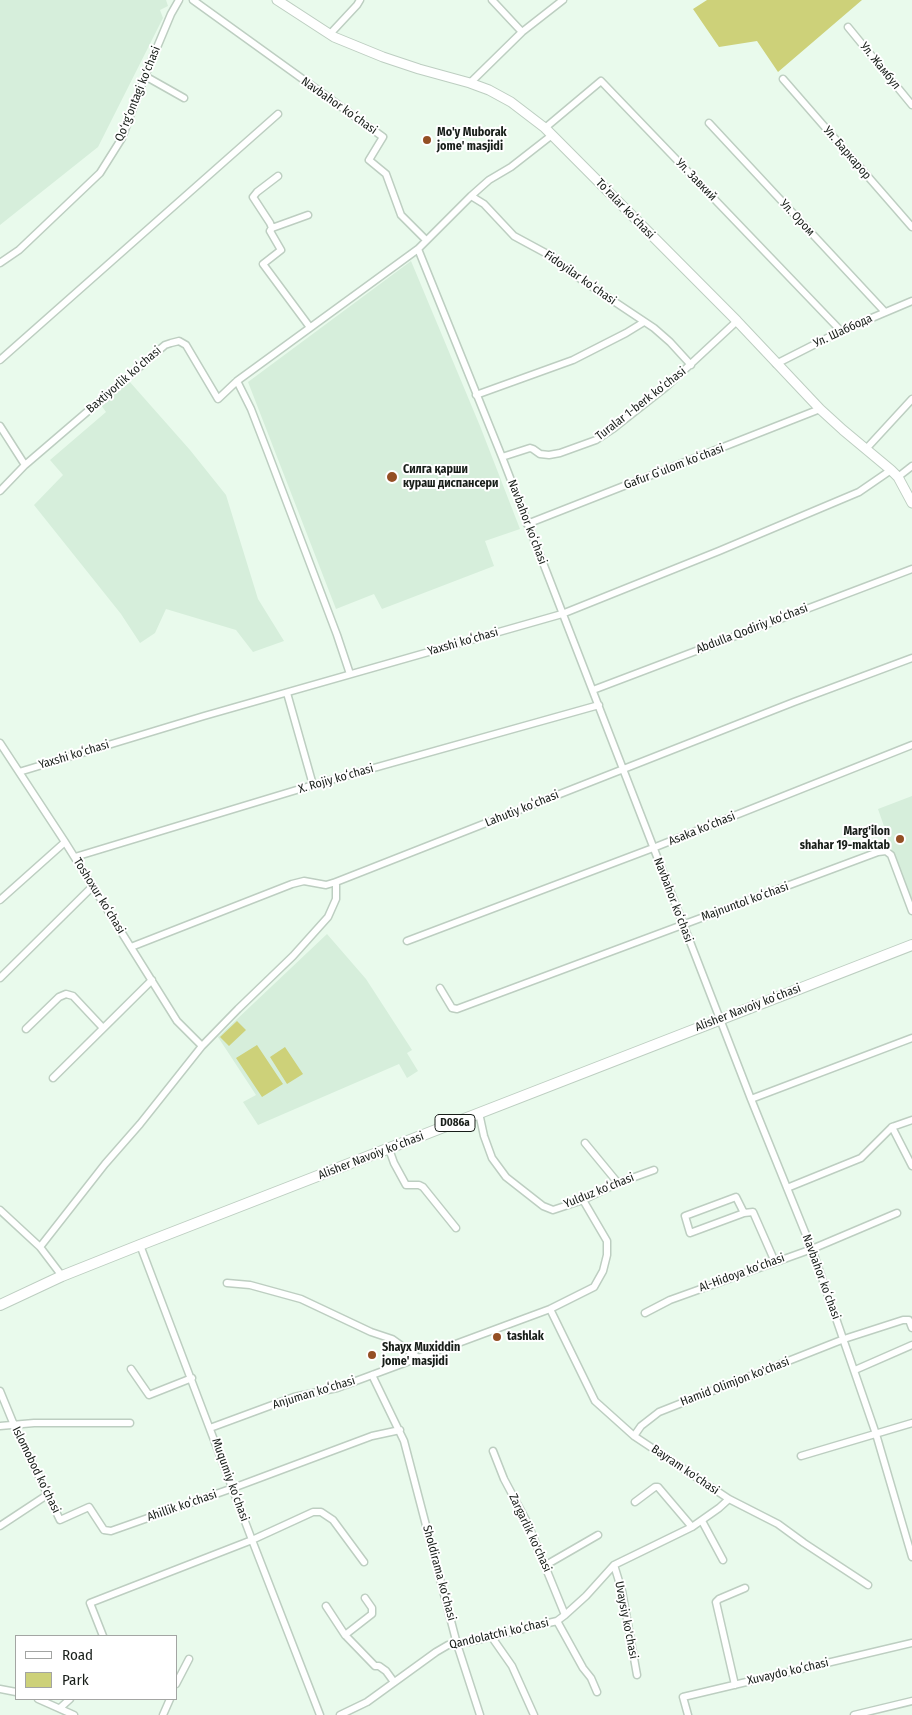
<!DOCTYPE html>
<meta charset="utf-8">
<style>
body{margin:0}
#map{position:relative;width:912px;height:1715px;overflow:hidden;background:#e9faec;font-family:"Fira Sans Condensed",sans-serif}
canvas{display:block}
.legend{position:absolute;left:15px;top:1635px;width:162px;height:65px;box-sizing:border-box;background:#fff;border:1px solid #a3a5a3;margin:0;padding:6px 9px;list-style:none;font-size:15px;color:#181e19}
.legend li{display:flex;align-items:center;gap:10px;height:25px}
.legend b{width:25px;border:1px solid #a3a5a3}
</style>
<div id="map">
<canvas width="912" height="1715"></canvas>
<ul class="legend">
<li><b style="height:6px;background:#fff"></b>Road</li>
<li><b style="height:14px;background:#cdd179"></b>Park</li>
</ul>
</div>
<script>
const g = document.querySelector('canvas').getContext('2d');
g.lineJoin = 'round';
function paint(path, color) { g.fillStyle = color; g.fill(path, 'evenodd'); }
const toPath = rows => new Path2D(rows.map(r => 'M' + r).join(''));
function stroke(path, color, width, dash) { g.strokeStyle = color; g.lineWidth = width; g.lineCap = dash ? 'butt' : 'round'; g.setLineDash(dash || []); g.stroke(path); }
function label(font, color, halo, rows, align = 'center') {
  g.font = font + ' "Fira Sans Condensed",sans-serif'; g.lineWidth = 4; g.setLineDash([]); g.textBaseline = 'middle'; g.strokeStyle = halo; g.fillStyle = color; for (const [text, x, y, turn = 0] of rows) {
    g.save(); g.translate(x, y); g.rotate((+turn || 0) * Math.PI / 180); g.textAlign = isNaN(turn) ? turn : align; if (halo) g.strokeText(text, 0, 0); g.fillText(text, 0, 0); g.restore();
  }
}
paint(toPath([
 [0,0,166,0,168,6,160,10,163,18,98,147,0,225],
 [411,261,480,426,520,529,485,541,494,566,382,609,374,594,336,609,248,382],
 [129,381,190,450,226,495,258,599,284,641,253,652,236,630,166,609,155,633,140,643,121,614,34,505,63,475,50,460,106,412,101,405],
 [912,796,912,907,878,809],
 [327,934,366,979,412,1050,407,1053,418,1071,407,1078,399,1064,258,1125,243,1102,256,1095,218,1037]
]), '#d6eedb');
paint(toPath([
 [707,0,862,0,778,72,757,41,719,47,693,9],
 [237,1021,246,1030,229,1046,220,1037],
 [257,1045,283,1084,262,1097,236,1058],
 [285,1047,303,1074,287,1084,270,1057]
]), '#cdd179');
const minor = toPath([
 [193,0,383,137,369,160,386,174,401,215,426,240],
 [848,27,912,105],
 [522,32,563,0],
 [330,34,357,5,360,0],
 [145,76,184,98],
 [783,79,912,227],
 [470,83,522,32,492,0],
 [709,123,885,312],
 [545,128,601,81,841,331],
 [278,176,257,192,253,197,270,223,272,228,270,231,281,250,263,264,309,326],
 [471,196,484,204,514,236,551,256,570,272,654,328,670,342,691,365],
 [272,228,308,215],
 [418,249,502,457,751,1099,813,1252,876,1434,912,1557],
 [0,263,19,250,100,173,122,138,145,76,171,14,179,0],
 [0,360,278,114],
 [776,364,841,331,912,301],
 [237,381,251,409,268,453,337,635,350,674],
 [476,395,573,360,626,333,644,322],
 [0,426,25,465],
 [866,449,912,399],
 [502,457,530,448,533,449,540,454,549,455,560,453,596,440,614,428,666,387,737,321],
 [898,477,912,466],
 [0,491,25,465,165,345,171,343,179,341,186,345,218,399,237,381,418,249,471,196,489,180,511,167,552,135],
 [527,524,820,409],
 [593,690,912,569],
 [287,693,313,785],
 [0,743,65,842,177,1021,202,1046],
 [19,772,204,716,562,614,719,551,859,492,891,470],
 [75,857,313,785,599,705],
 [0,900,65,842],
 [407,941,653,848,912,745],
 [131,947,292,884,304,881,326,885,336,882,794,702,912,658],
 [0,978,93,886],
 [440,988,452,1008,457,1009,878,852,886,851,891,855,912,911],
 [26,1029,59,997,66,994,73,996,103,1028],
 [53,1078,152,980],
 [751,1099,912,1038],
 [479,1113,484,1136,492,1158,506,1177,543,1206,553,1210,583,1200,618,1183,654,1170],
 [892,1127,912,1166],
 [585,1143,618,1183],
 [389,1149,394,1163,406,1185,419,1185,423,1187,456,1228],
 [787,1188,861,1158,892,1127,912,1120],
 [0,1210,40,1247,62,1276],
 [744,1213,736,1197,685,1216,690,1233,744,1213,753,1212,775,1262],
 [140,1245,252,1540,320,1715],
 [40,1247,105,1164,140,1124,202,1046,238,1009,293,956,328,917,336,899,336,882],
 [227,1283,250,1285,301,1299,371,1332,392,1339,417,1357],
 [550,1309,595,1401,634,1436,729,1499,778,1524,804,1543,868,1585],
 [645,1313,670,1300,812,1249,897,1213],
 [131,1369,149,1395,192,1378],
 [855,1370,912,1345],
 [372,1375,404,1441,457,1644,480,1715],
 [0,1391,14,1425,60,1520,89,1507,104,1530,111,1531,233,1488,372,1436,400,1430],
 [0,1426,34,1423,130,1423],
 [210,1428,294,1397,337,1388,550,1309,594,1287,603,1271,607,1255,607,1241,583,1200],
 [634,1436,641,1426,659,1412,844,1339,903,1320,909,1320,912,1328],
 [493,1451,504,1479,527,1522,565,1615],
 [801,1456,912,1423],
 [635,1502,655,1487,658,1487,692,1527],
 [702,1521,723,1560],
 [0,1526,47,1495],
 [546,1565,598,1535],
 [614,1565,622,1591,637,1675],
 [365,1598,372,1608,372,1614,345,1635,375,1666,379,1666,386,1671,394,1682],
 [326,1606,345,1635],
 [557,1621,583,1668,591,1678,597,1692],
 [103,1636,90,1603,252,1540,313,1512,321,1512,333,1520,364,1562],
 [491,1636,512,1666,534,1715],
 [176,1684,189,1659],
 [735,1685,716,1602,719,1599,745,1588],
 [0,1689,16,1692],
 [38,1699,74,1715],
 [60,1708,70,1699],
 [163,1715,170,1699],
 [340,1715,367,1702,436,1652,448,1645,468,1642,557,1621,565,1615,586,1596,614,1565,692,1527,719,1508,729,1499],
 [688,1715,683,1697,912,1643],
 [854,1715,912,1701]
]);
const secondary = toPath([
 [277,0,334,37,383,57,419,69,470,83,489,90,511,102,545,128,737,321,820,409,843,430,891,470,898,477,912,503]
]);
const primary = toPath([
 [0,1305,62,1276,140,1245,912,945]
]);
stroke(minor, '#bdcec1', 9);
stroke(secondary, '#bdcec1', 11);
stroke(primary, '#bdcec1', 12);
stroke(minor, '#fff', 6);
stroke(secondary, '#fff', 9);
stroke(primary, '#fff', 10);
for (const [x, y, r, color] of [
 [427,140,5,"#944f24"],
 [392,477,6,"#944f24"],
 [900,839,5,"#944f24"],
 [497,1337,5,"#944f24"],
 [372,1355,5,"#944f24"]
]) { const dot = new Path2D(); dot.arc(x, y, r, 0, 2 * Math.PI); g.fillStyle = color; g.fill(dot); stroke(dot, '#fff', 2); }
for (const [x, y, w] of [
 [455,1123,40]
]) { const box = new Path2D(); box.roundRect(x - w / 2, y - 8.5, w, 17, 4); g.fillStyle = '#fff'; g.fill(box); stroke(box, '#181e19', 1); }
label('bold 11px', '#181e19', null, [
 ["D086a",455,1123]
]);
label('12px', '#181e19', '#fff', [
 ["Ул. Жамбул",880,66,51],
 ["Qo‘rg‘ontagi ko‘chasi",138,94,-68],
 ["Navbahor koʻchasi",339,106,35],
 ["Ул. Баркарор",847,153,49],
 ["Ул. Завкий",696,180,46],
 ["Toʻralar koʻchasi",625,209,46],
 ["Ул. Ором",797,218,47],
 ["Fidoyilar koʻchasi",580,278,35],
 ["Ул. Шаббода",843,331,-25],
 ["Baxtiyorlik koʻchasi",124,380,-41],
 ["Turalar 1-berk koʻchasi",641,404,-38],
 ["Gafur Gʻulom koʻchasi",674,467,-21],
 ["Navbahor koʻchasi",527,522,69],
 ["Abdulla Qodiriy koʻchasi",752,629,-21],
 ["Yaxshi koʻchasi",463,642,-16],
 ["Yaxshi koʻchasi",74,755,-17],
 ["X. Rojiy koʻchasi",336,779,-16],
 ["Lahutiy koʻchasi",522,809,-22],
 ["Asaka koʻchasi",702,829,-22],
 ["Toshoxur koʻchasi",99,896,58],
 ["Navbahor koʻchasi",673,900,69],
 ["Majnuntol koʻchasi",745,902,-20],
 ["Alisher Navoiy koʻchasi",748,1008,-21],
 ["Alisher Navoiy koʻchasi",371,1156,-21],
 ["Yulduz koʻchasi",599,1191,-22],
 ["Al-Hidoya koʻchasi",742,1273,-20],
 ["Navbahor koʻchasi",821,1277,70],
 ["Hamid Olimjon ko'chasi",735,1382,-21],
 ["Anjuman koʻchasi",314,1393,-17],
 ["Islomobod ko‘chasi",36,1470,64],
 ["Bayram ko'chasi",685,1470,34],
 ["Muqumiy koʻchasi",230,1480,70],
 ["Ahillik koʻchasi",182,1506,-19],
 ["Zargarlik ko'chasi",530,1533,65],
 ["Sholdirama ko‘chasi",439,1573,75],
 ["Uvaysiy ko'chasi",626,1620,79],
 ["Qandolatchi koʻchasi",499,1634,-13],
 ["Xuvaydo koʻchasi",788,1672,-13]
]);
label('bold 12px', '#181e19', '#fff', [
 ["Mo'y Muborak",437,133],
 ["jome' masjidi",437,147],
 ["Силга қарши",403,470],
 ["кураш диспансери",403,484],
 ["Marg'ilon",890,832,"right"],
 ["shahar 19-maktab",890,846,"right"],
 ["tashlak",507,1337],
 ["Shayx Muxiddin",382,1348],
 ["jome' masjidi",382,1362]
], 'left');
</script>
